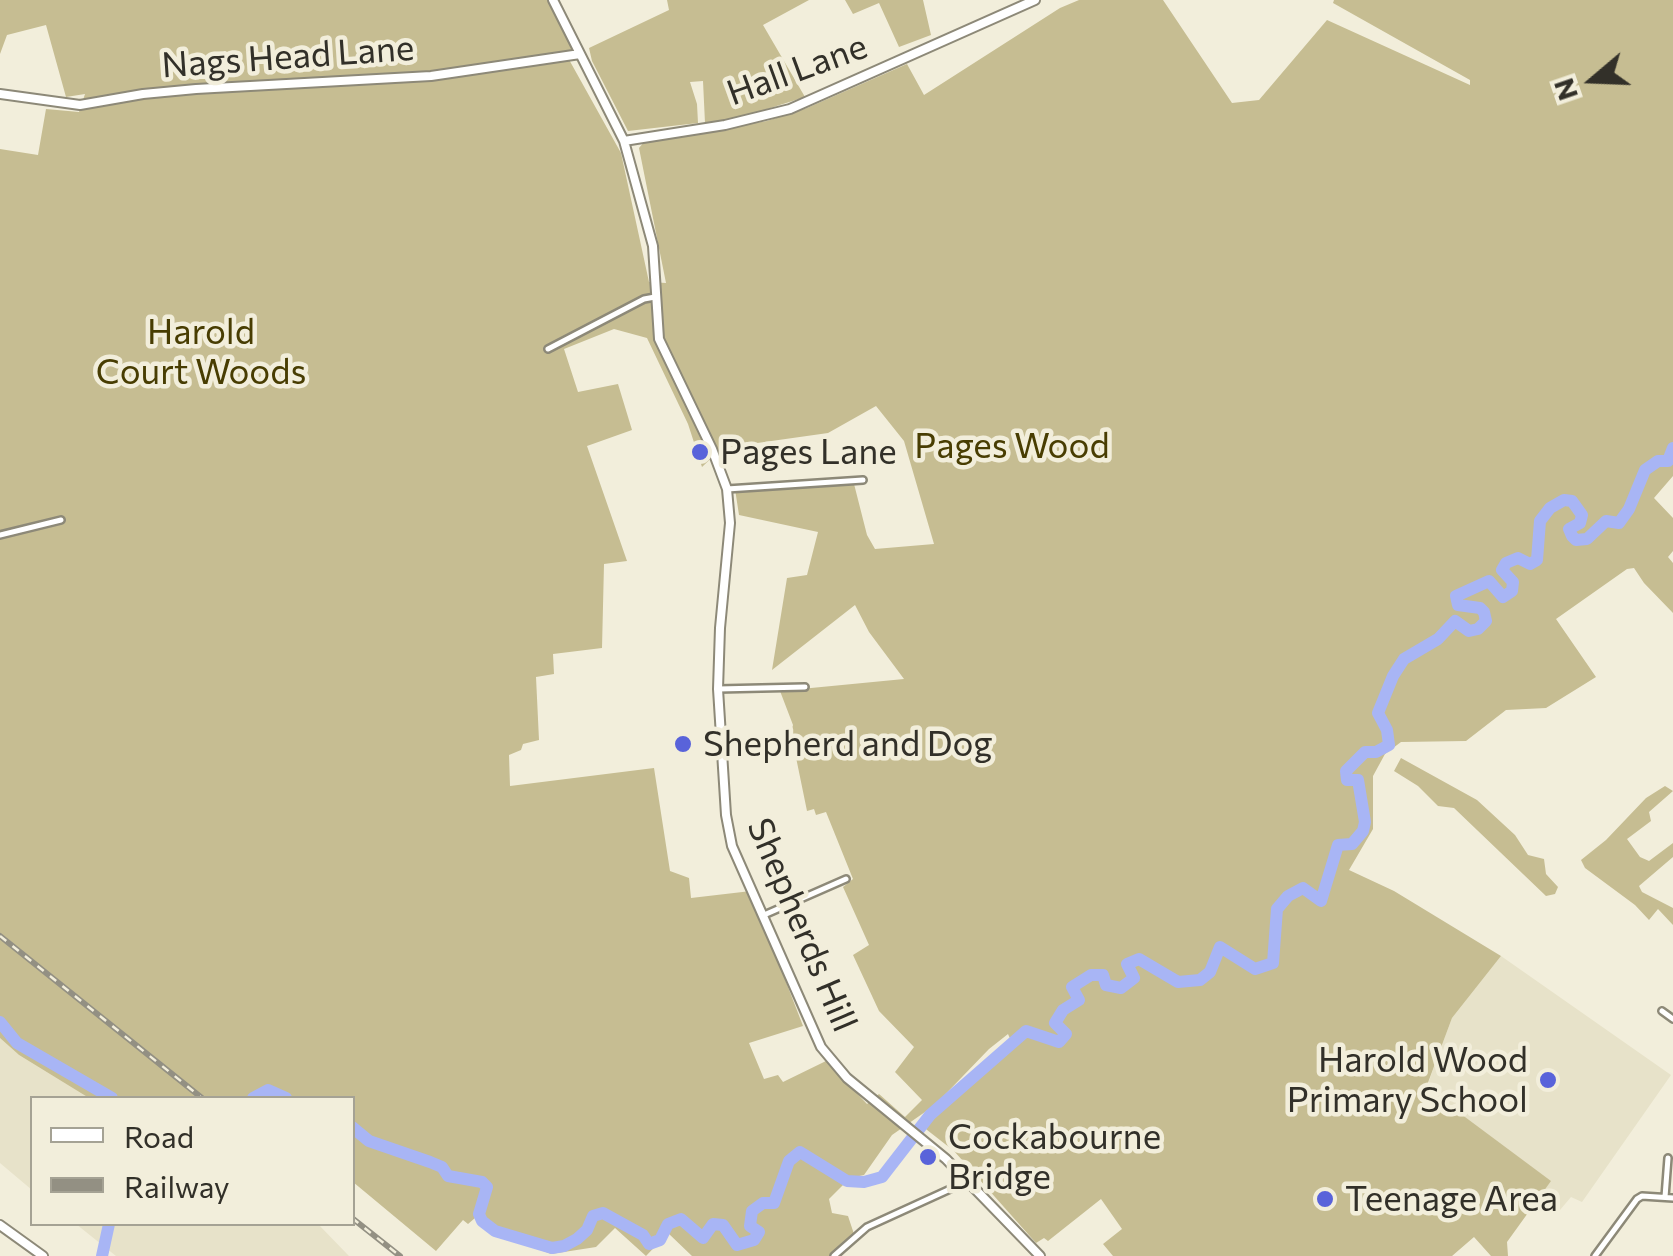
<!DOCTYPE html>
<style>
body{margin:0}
#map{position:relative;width:1673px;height:1256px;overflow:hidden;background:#f2eedb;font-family:Commissioner,sans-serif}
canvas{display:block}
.legend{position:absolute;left:30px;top:1096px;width:325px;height:130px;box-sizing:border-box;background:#f2eedb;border:2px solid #a5a294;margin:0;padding:12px 18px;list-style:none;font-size:30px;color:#323029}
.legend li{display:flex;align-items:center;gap:20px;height:50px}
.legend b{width:50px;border:2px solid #a5a294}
.north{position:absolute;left:1543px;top:30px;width:100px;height:100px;-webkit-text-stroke:8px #f2eedb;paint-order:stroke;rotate:251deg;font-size:28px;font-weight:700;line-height:40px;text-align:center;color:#323029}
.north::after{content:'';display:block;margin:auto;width:35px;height:45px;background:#323029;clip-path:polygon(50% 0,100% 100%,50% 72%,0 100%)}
</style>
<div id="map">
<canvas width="1673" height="1256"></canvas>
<ul class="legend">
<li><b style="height:12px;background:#fff"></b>Road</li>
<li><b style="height:12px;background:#939083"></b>Railway</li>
</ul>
<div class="north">N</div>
</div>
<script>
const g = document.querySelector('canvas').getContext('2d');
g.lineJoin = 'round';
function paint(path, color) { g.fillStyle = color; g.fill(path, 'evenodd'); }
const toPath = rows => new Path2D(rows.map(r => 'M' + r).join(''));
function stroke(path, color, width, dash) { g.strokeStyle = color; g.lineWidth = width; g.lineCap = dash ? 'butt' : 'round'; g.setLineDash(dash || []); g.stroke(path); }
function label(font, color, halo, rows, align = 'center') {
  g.font = font + ' Commissioner,sans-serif'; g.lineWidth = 9; g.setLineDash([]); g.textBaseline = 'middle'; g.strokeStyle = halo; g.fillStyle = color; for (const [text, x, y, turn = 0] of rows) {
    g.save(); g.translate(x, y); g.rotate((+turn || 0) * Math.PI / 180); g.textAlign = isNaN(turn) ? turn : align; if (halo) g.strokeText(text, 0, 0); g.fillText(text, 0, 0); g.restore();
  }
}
paint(toPath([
 [1501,956,1671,1075,1582,1202,1571,1197,1560,1210,1540,1196,1550,1181,1426,1089,1452,1018],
 [0,1038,19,1055,89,1098,32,1098,32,1190,0,1163],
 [76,1224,318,1224,349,1256,116,1256]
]), '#e7e2c9');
paint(toPath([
 [0,0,557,0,580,54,567,56,621,153,649,282,666,283,639,148,644,142,767,121,807,108,907,64,924,95,1060,8,1079,0,1163,0,1232,103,1259,100,1327,20,1470,85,1470,80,1333,3,1334,0,1673,0,1673,476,1654,498,1673,518,1673,551,1668,557,1673,563,1673,613,1644,583,1634,568,1627,569,1556,619,1596,677,1546,708,1506,710,1466,741,1401,742,1385,754,1373,776,1373,829,1349,870,1394,891,1501,956,1452,1018,1426,1088,1551,1181,1507,1242,1508,1256,1491,1256,1474,1237,1452,1256,1113,1256,1103,1244,1122,1229,1101,1199,1048,1241,1044,1238,1036,1243,954,1151,922,1126,930,1115,1012,1043,1008,1034,989,1049,935,1105,892,1135,864,1175,850,1178,829,1199,832,1213,848,1216,855,1237,829,1256,692,1256,668,1233,646,1256,615,1228,596,1247,551,1254,491,1231,475,1218,468,1224,463,1220,436,1251,353,1182,352,1098,89,1098,19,1055,0,1038,0,149,38,155,46,109,79,112,85,94,66,97,46,25,7,35,0,54],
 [614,329,647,338,688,424,702,467,722,448,828,433,876,406,904,441,934,544,875,549,867,535,853,480,735,489,739,515,818,532,807,575,787,578,772,670,855,605,869,632,904,679,780,691,793,725,791,733,807,811,814,809,816,815,826,812,853,879,843,887,869,945,853,955,879,1011,914,1047,895,1072,922,1100,905,1117,879,1094,867,1104,826,1061,783,1082,778,1075,764,1079,749,1043,803,1026,751,891,691,898,689,878,670,871,654,768,510,786,509,755,521,750,523,744,539,740,536,677,554,674,553,654,602,648,604,564,627,561,587,446,632,430,618,384,578,392,564,349],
 [667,0,809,0,763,25,805,97,745,116,705,123,703,81,690,82,697,104,698,123,628,131,592,61,589,48,669,10],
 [845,0,923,0,931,35,899,47,879,3,853,14],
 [1401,758,1477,800,1515,835,1528,855,1544,859,1546,874,1558,887,1555,894,1546,896,1454,808,1438,806,1418,786,1394,771],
 [1665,786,1673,791,1649,812,1651,821,1627,839,1640,857,1649,861,1673,843,1673,857,1639,886,1642,892,1673,908,1673,925,1658,909,1649,920,1635,905,1585,868,1581,860,1606,840,1646,798]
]), '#c6bd92');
stroke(toPath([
 [0,1022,17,1043,112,1098],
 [253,1098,268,1090,286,1098],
 [352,1127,369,1141,430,1162,442,1167,448,1176,482,1182,487,1187,479,1214,482,1221,495,1231,552,1248,564,1246,577,1239,587,1230,593,1216,603,1213,643,1235,649,1244,660,1240,668,1224,681,1219,703,1238,713,1224,723,1225,737,1245,754,1240,759,1232,750,1226,752,1211,763,1203,774,1203,789,1161,800,1152,847,1181,864,1182,882,1177,930,1115,1026,1031,1059,1042,1066,1034,1055,1023,1063,1010,1079,1000,1072,987,1091,975,1103,975,1106,985,1121,988,1134,978,1127,964,1139,959,1178,982,1200,980,1210,972,1220,947,1255,969,1273,963,1277,909,1288,896,1303,888,1321,901,1338,845,1352,844,1363,831,1365,822,1358,780,1347,780,1346,771,1365,752,1376,752,1389,745,1387,730,1378,713,1393,676,1404,659,1438,639,1455,621,1469,631,1478,629,1486,621,1484,612,1480,608,1458,605,1456,596,1489,581,1503,597,1512,591,1513,582,1502,570,1506,563,1518,558,1530,564,1537,560,1540,521,1550,508,1564,500,1572,501,1582,515,1580,523,1569,529,1572,536,1576,540,1587,539,1606,521,1619,523,1629,509,1645,470,1658,461,1668,461,1673,448],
 [102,1256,109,1224]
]), '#a8b5f5', 12);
const street = toPath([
 [548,349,644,299,655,297],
 [727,489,863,480],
 [0,535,61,520],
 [718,689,805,687],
 [764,915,846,879],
 [1662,1011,1673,1019],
 [1665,1197,1668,1158],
 [834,1256,867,1227,959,1185,966,1179],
 [1595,1256,1637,1199,1642,1196,1673,1198]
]);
const secondary = toPath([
 [553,0,624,141,653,246,659,339,712,449,727,489,730,523,720,628,718,689,726,815,732,846,821,1047,847,1078,946,1159,1040,1256],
 [0,94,80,105,143,94,196,89,431,76,580,54],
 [624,141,725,125,790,109,1035,0],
 [0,1225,43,1256]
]);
stroke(street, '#8d8978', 10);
stroke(secondary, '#8d8978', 12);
stroke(street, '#fff', 5);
stroke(secondary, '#fff', 8);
const rail = toPath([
 [0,936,202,1098],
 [352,1218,400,1256]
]);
stroke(rail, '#939083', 6);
stroke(rail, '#f2eedb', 2.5, [8]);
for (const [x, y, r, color] of [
 [700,452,10,"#5963da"],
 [683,744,10,"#5963da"],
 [1548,1080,10,"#5963da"],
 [928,1157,10,"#5963da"],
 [1325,1199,10,"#5963da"]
]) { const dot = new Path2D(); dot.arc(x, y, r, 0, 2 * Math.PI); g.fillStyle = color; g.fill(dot); stroke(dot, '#f2eedb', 4); }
label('35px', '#323029', '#f2eedb', [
 ["Nags Head Lane",288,57,-4],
 ["Hall Lane",797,70,-20],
 ["Shepherds Hill",802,925,67]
]);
label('35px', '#483d02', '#f2eedb', [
 ["Harold",201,332],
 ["Court Woods",201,372],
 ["Pages Wood",1012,446]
]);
label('35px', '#323029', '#f2eedb', [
 ["Pages Lane",720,452],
 ["Shepherd and Dog",703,744],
 ["Harold Wood",1528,1060,"right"],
 ["Primary School",1528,1100,"right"],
 ["Cockabourne",948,1137],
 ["Bridge",948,1177],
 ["Teenage Area",1345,1199]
], 'left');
</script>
